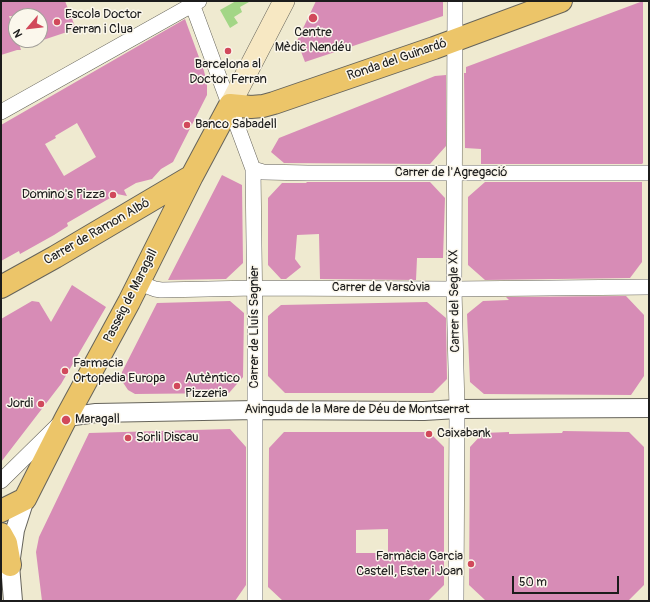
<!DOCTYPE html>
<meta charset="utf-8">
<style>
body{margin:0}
#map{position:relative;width:650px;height:602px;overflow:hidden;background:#efead0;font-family:Pangolin,sans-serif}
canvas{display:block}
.frame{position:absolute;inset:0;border:2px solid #1c1c1c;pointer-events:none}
.north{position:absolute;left:8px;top:8px;width:40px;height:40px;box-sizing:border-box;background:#fbf7ec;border:1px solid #a29f99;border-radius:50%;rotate:242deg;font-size:11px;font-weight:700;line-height:16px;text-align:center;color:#1c1c1c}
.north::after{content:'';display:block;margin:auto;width:14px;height:18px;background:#d1495b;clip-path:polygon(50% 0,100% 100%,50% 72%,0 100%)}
.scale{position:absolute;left:512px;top:576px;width:107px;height:18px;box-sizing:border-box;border:2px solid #1c1c1c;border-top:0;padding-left:5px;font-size:12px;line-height:14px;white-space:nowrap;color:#1c1c1c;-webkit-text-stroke:3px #fbf7ec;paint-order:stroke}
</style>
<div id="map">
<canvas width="650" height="602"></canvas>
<div class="frame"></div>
<div class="north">N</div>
<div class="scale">50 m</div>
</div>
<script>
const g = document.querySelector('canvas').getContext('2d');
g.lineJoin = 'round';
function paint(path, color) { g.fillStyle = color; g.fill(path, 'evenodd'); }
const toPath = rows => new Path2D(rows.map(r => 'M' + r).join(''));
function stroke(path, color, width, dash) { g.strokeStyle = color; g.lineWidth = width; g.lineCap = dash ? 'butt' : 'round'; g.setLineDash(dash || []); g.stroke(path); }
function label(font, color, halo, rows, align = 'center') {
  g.font = font + ' Pangolin,sans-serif'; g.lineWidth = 3; g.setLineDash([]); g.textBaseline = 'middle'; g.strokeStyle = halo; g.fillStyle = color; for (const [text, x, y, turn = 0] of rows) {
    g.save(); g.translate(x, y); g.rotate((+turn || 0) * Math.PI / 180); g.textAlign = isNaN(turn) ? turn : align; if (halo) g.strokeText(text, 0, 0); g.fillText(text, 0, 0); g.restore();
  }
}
paint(toPath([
 [236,1,248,1,249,2,240,7,242,12,234,17,238,23,230,28,220,10]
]), '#a3d686');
paint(toPath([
 [1,1,65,1,76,29,40,41,40,16,9,16,16,36,16,40,18,40,21,50,17,50,1,55],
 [316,1,443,1,443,16,305,62,297,41],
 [643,1,643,163,642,164,481,164,481,149,465,148,464,73,466,73,466,67],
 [185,19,204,71,207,83,207,95,173,162,161,169,152,179,136,183,124,190,127,196,117,194,67,223,68,226,54,235,20,254,19,251,1,261,1,125],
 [77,123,96,157,64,176,45,144,56,138,55,136],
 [446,75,446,146,430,164,284,163,271,152,279,138,435,76],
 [222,175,242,185,243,263,226,279,168,280],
 [306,182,430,182,445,198,443,258,417,258,416,280,320,279,319,234,297,235,295,259,301,267,286,279,281,279,268,265,268,198,282,183,307,183],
 [485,182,642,182,642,262,630,278,485,280,468,265,468,197],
 [72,285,106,307,61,384,1,462,1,319,32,301,39,302,51,322],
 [626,296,644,315,644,376,631,395,484,394,470,382,467,314,483,301,509,300,506,297],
 [230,301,244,313,243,377,229,393,135,394,128,390,122,381,122,372,157,303],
 [427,302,446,318,447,379,433,393,285,393,268,376,268,316,281,305],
 [230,429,246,447,246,585,235,601,42,601,36,552,39,537,89,433],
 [563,431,629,432,644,447,644,585,629,600,485,600,469,585,470,447,483,433,509,432,509,434,562,433],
 [284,432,429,432,444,447,444,585,428,601,283,601,268,587,269,448],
 [388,529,388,553,356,553,356,530]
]), '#d78cb6');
const minor = toPath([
 [191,1,253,169,255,321,255,601],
 [455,1,454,289,457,409,456,601],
 [1,112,199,1],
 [253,169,263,172,308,173,649,173],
 [139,283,155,289,161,290,255,288,454,289,649,287],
 [1,481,58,425]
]);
const tertiary = toPath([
 [66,418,74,416,96,413,256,410,424,411,457,409,649,408],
 [13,601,10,565,15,530,25,499]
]);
const secondary = toPath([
 [230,105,284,1]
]);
const primary = toPath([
 [1,287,55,257,192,176],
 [1,511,25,499,66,418,129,302,192,176,230,105,251,107,263,106,274,103,434,48,561,1],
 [1,534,6,543,10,565]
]);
stroke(minor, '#66645b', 16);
stroke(tertiary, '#66645b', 20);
stroke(secondary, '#66645b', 22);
stroke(primary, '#66645b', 24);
stroke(minor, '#fff', 15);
stroke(tertiary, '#fff', 18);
stroke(secondary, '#f7e8c3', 21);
stroke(primary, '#ecc569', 22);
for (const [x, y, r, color] of [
 [313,18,5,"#d1495b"],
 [57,22,4,"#d1495b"],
 [228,51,4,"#d1495b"],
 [187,125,4,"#d1495b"],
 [113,195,4,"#d1495b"],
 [65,371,4,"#d1495b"],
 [177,386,4,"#d1495b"],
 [41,404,4,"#d1495b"],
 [66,420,5,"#d1495b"],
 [429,434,4,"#d1495b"],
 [128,438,4,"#d1495b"],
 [471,564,4,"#d1495b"]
]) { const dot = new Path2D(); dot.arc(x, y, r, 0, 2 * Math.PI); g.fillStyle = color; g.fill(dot); stroke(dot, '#fbf7ec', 1.5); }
label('13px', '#1c1c1c', '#fbf7ec', [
 ["Escola Doctor",65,15],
 ["Ferran i Clua",65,30],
 ["Centre",313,33,"center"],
 ["Mèdic Nendéu",313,48,"center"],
 ["Barcelona al",228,65,"center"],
 ["Doctor Ferran",228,80,"center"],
 ["Banco Sabadell",195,125],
 ["Domino's Pizza",105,195,"right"],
 ["Farmacia",73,364],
 ["Ortopedia Europa",73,379],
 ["Autèntico",185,379],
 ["Pizzeria",185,394],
 ["Jordi",33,404,"right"],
 ["Maragall",75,420],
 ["Caixabank",437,434],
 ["Sorli Discau",136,438],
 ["Farmàcia Garcia",463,557,"right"],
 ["Castell, Ester i Joan",463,572,"right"]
], 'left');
label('13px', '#1c1c1c', '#fbf7ec', [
 ["Ronda del Guinardó",397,60,-19],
 ["Carrer de l'Agregació",451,173],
 ["Carrer de Ramon Albó",97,232,-30],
 ["Carrer de Varsòvia",381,288],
 ["Passeig de Maragall",131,296,-63],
 ["Carrer del Segle XX",455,301,-91],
 ["Carrer de Lluís Sagnier",255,327,-90],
 ["Avinguda de la Mare de Déu de Montserrat",357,410]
]);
</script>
